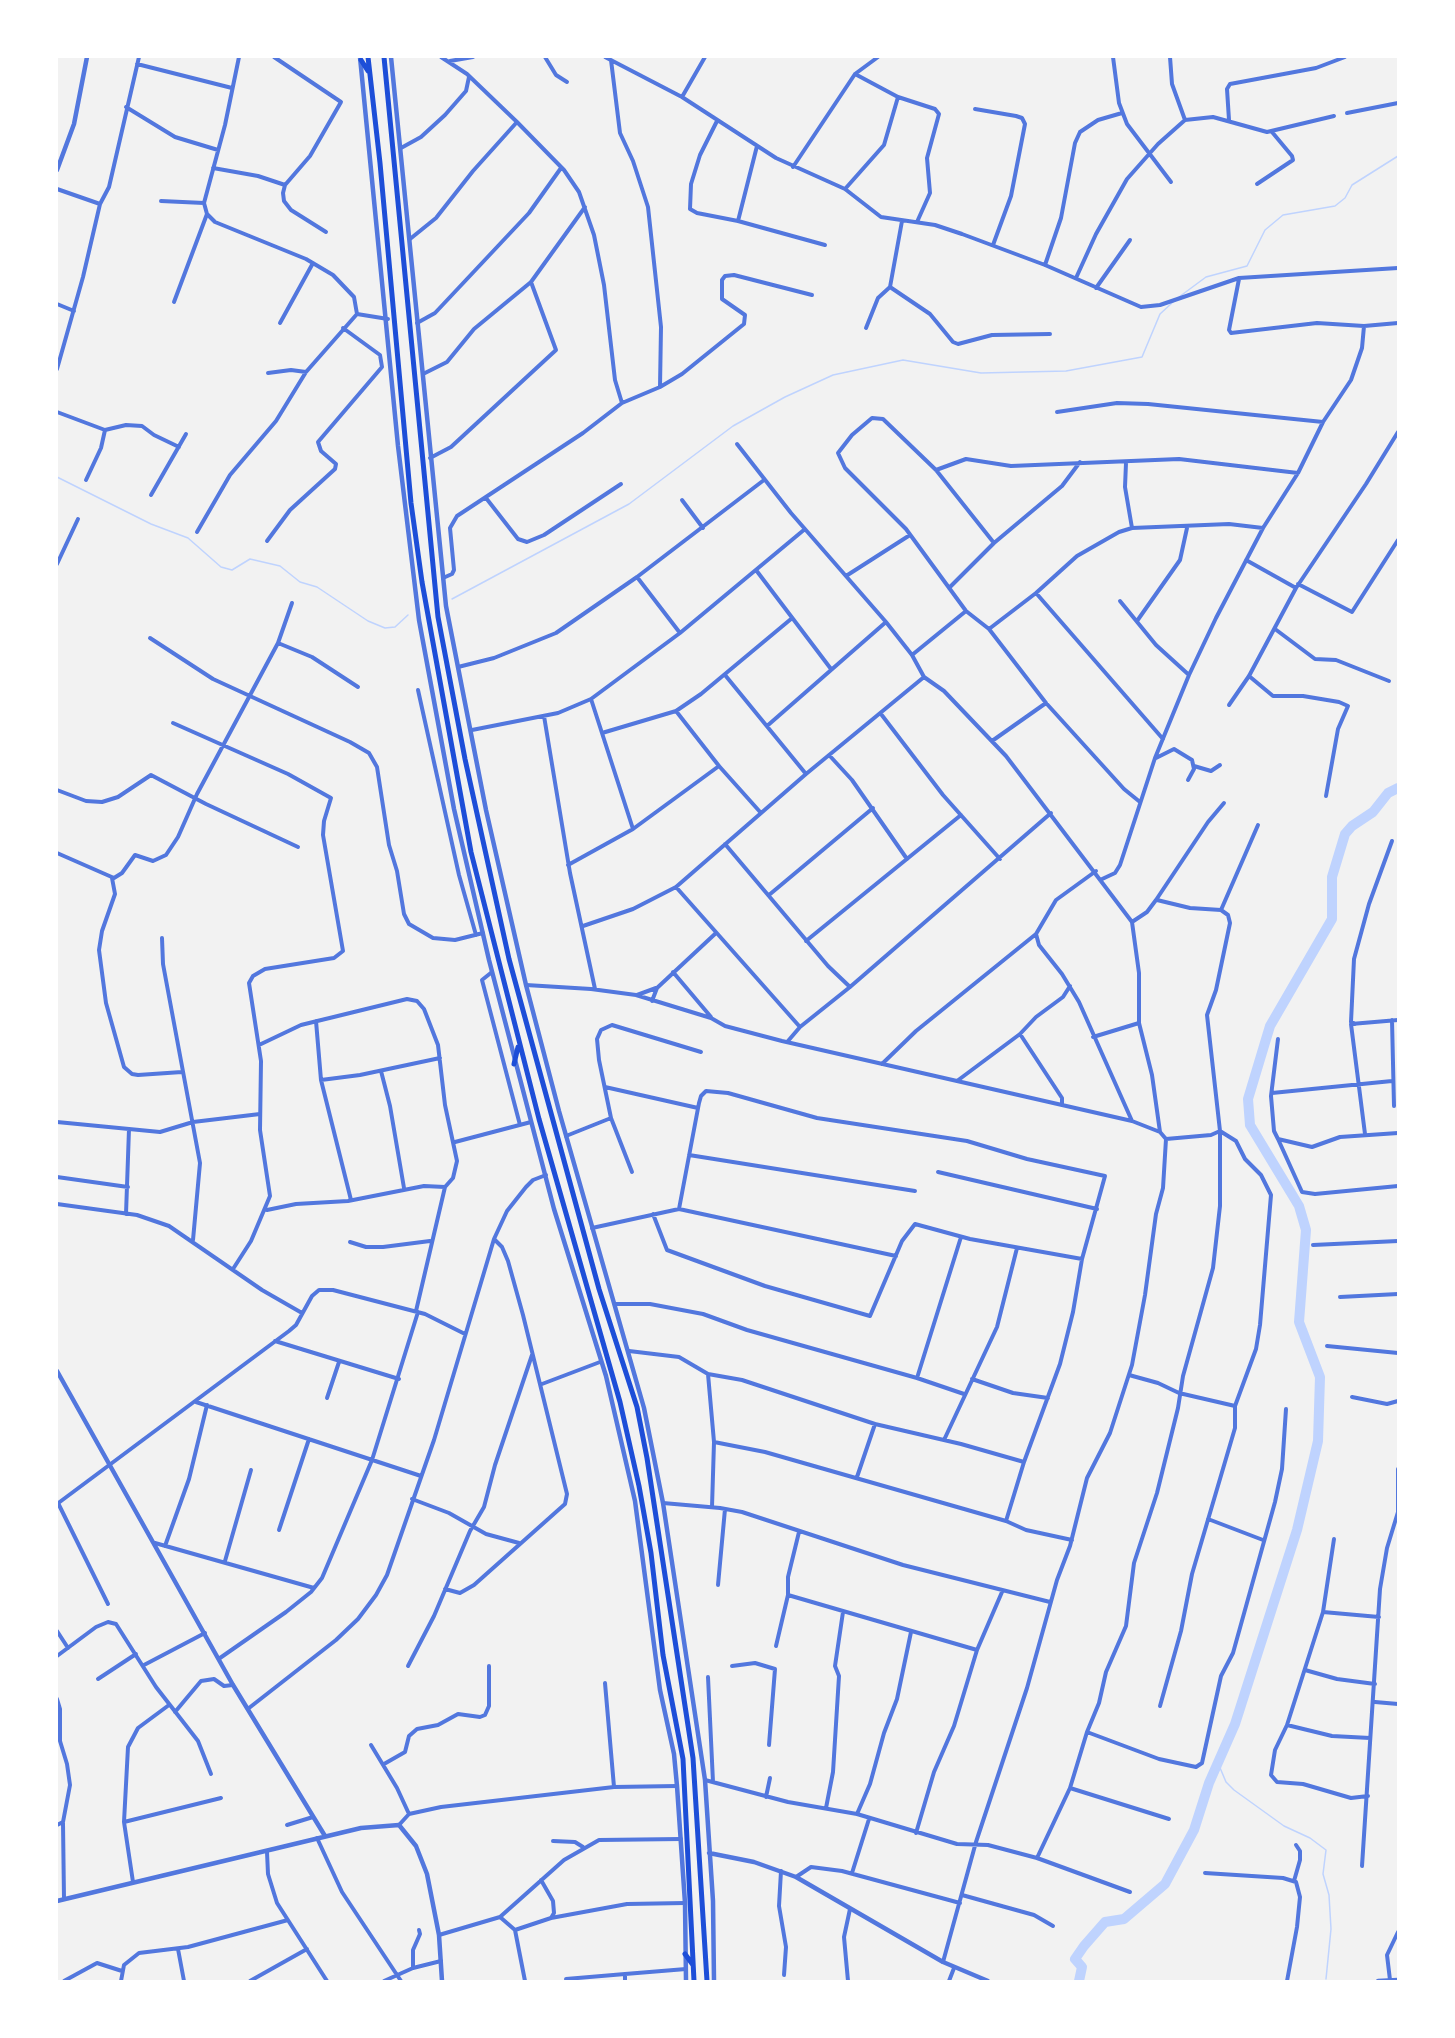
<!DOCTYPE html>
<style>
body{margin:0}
#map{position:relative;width:1455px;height:2038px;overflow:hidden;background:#f2f2f2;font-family:"IBM Plex Sans",sans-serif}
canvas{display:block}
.frame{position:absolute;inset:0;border:58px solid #fff;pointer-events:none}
</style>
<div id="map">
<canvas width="1455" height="2038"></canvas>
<div class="frame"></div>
</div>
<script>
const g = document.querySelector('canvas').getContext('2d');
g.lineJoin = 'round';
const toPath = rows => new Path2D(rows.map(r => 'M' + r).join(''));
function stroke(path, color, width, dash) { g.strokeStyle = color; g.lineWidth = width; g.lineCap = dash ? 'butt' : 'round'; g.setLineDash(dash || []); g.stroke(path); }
stroke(toPath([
 [1179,297,1206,277,1247,266,1265,230,1283,215,1335,206,1345,198,1352,185,1398,156],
 [57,477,151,524,188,538,221,567,232,570,250,559,280,566,300,582,317,587,368,621,385,628,395,627,408,615],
 [452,599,629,504,733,426,785,397,833,375,903,360,981,373,1066,371,1142,357,1160,314,1173,302],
 [1218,1763,1226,1782,1234,1790,1284,1826,1310,1838,1326,1850,1323,1874,1329,1895,1331,1929,1326,1979]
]), '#bfd3fe', 1.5);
stroke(toPath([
 [1079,1981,1082,1967,1075,1959,1084,1946,1105,1922,1124,1919,1165,1884,1194,1830,1209,1783,1235,1724,1297,1530,1318,1441,1320,1377,1299,1322,1306,1230,1299,1206,1250,1125,1248,1099,1270,1026,1332,919,1332,877,1345,834,1352,826,1373,812,1388,793,1398,788]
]), '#bfd3fe', 10);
stroke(toPath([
 [274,57,341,102,310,156,285,185,283,193,284,201,291,210,326,232],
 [441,57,467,74,517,122,564,170,579,192,594,235,604,285,615,380,622,403],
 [545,57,556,75,567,82],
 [605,57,682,97,776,158,845,189,881,217,935,225,962,234,1045,265,1141,307,1160,305,1239,278,1398,268],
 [1113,57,1119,103,1127,124,1171,182],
 [1170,57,1172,84,1185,120],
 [450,61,473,57],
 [137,64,232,88],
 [855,74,898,97,935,109,939,114,927,158,930,193,917,222],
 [682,97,705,57],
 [126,107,175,137,218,150],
 [975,109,1016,116,1022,118,1025,124,1011,196,993,245],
 [1347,113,1398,103],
 [1229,120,1227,89,1230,84,1316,68,1345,57],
 [717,121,700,155,691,184,690,209,697,213,738,221,825,245],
 [401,148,421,137,445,115,466,91,469,77],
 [793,167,855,74,878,57],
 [213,168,258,176,285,185],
 [1257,184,1293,160,1292,156,1272,132],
 [57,189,100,204],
 [845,189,884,145,898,97],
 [161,201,204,203],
 [738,221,757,146],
 [410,239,436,218,473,171,517,122],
 [1045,265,1061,218,1075,143,1080,132,1098,120,1122,113],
 [1076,278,1096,234,1127,179,1158,144,1185,120,1213,117,1267,132,1334,116],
 [1239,279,1229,330,1231,333,1317,323,1364,326,1398,323],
 [890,287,930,314,953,342,958,344,992,335,1050,334],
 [1096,288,1130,240],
 [174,302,207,214],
 [57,304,74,311],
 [357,314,388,319],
 [280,323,313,263],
 [417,323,435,313,529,213,561,168],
 [866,328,878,298,890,287,902,221],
 [57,369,83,277,100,204,109,187,139,57],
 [268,373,291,370,306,372],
 [423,374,447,362,474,329,531,282,585,207],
 [660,387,682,374,744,324,745,315,722,299,722,280,725,276,734,275,812,295],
 [57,412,105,430,126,425,142,426,154,435,179,447],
 [1057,412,1117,403,1148,404,1323,422],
 [737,444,791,513,886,622,912,655,924,677,944,691,1006,756,1132,922,1147,912,1156,900,1208,822,1224,803],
 [430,458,451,447,556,350,531,282],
 [1126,463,1125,487,1132,528],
 [936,470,966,459,1011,466,1179,459,1298,473],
 [86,480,101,448,105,430],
 [151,495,186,434],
 [486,498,518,539,527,542,544,535,621,484],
 [682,500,703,528],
 [197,532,230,475,276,421,306,372,357,314,354,297,333,275,306,259,215,222,207,214,204,203,225,125,239,57],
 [267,541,290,510,335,469,336,464,321,451,318,442,382,367,380,355,343,328],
 [994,543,936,470,883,419,872,418,852,435,838,453,845,468,906,529,966,611,989,629,1046,703,1124,789,1140,802],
 [1246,560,1296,588],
 [57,564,78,519],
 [756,570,831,669],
 [846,576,910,535],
 [637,577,680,633],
 [443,578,452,574,454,570,450,528,457,516,583,433,622,403,660,387,661,327,648,207,633,161,620,133,611,60],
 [1298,584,1352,612,1398,540],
 [949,588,994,543,1062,486,1080,462],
 [1036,593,1163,739],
 [1120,601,1156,645,1189,675],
 [1137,621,1180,560,1187,528],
 [989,629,1036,593,1077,556,1119,532,1132,528,1229,524,1263,528],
 [1275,629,1315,659,1336,660,1389,681],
 [150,638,213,679,350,742,369,753,377,767,389,845,397,871,404,914,409,924,433,938,455,940,483,933],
 [278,643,312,657,358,687],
 [912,655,966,611],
 [458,667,494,658,556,633,637,577,764,480],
 [725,675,806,774],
 [1249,676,1273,696,1303,696,1339,702,1348,706,1338,729,1326,796],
 [418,690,459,875,476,935],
 [591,699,633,829],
 [1229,705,1249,676,1296,588,1366,484,1398,432],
 [676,711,719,766,761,813],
 [881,714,943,795,1000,859],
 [544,716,570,873,595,989],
 [173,723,288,774,331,798,324,821,323,835,343,951,334,958,265,969,253,976,249,983,261,1061,260,1130,270,1196,251,1241,233,1269],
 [767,726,886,622],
 [472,730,558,713,591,699,680,633,805,529],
 [602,733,676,711,701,694,791,619],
 [992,741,1046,703],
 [829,755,852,780,907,859],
 [1156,758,1174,749,1192,760,1194,769,1188,780],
 [1194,766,1211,771,1220,765],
 [57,790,86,801,102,802,118,797,151,775,206,804,298,847],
 [725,844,828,966,850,987],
 [57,853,114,878,122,873,135,855,153,861,166,855,178,837,197,794,278,643,292,603],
 [568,865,633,829,719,766],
 [1096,871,1056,900,1036,934,1039,945,1062,974,1079,1002,1132,1121,1160,1132,1166,1139],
 [112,878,115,894,102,931,99,950,106,1003,124,1067,132,1074,138,1075,182,1072],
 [1100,880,1115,873,1120,865,1155,758,1189,675,1216,618,1263,528,1298,473,1323,422,1351,380,1362,348,1364,326],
 [676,887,800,1027],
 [769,895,873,808],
 [1157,900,1190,908,1221,910,1228,915,1230,923,1216,990,1207,1015,1220,1131,1211,1135,1166,1139],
 [1221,910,1258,825],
 [1132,922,1139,973,1139,1023],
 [583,926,633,909,676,887,806,774,924,677],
 [162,938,163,964,200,1163,193,1240],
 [806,941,961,815],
 [492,972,482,980,520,1125],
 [673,972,711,1017],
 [526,985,591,989,636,995,711,1018,725,1026,782,1041,1132,1121],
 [637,995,656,988],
 [652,1001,657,988,716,933],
 [1392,1020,1394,1106],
 [316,1021,321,1080,351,1200],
 [1355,1024,1351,1022,1354,959,1369,904,1392,841],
 [1020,1034,1062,1098,1062,1105],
 [1093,1037,1139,1023,1152,1075,1160,1132],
 [1278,1039,1271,1096,1274,1131,1278,1139,1312,1147,1340,1137,1398,1133],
 [788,1041,800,1027,850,987,1051,813],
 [259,1045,301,1025,407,999,417,1001,424,1009,438,1045,445,1105,457,1161,453,1178,445,1187,416,1311],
 [882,1064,916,1031,1036,934],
 [381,1071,390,1106,404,1188],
 [321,1080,360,1075,440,1058],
 [957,1081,1020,1034,1036,1017,1063,997,1070,986],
 [605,1087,698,1108],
 [1272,1093,1392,1081],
 [57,1122,160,1132,193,1122,260,1114],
 [1365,1134,1351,1024,1398,1020],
 [566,1136,611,1118],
 [1278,1139,1302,1192,1315,1194,1398,1186],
 [455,1142,531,1122],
 [689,1155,915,1191],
 [632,1172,611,1118,599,1060,597,1039,601,1030,612,1025,701,1052],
 [938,1172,1097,1209],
 [57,1177,128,1187],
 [57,1204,137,1215,169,1226,262,1290,302,1313],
 [679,1209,699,1103,701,1096,706,1091,728,1093,817,1118,967,1141,1027,1159,1105,1176,1082,1259,1073,1312,1060,1364,1024,1462,1006,1521],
 [267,1210,296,1204,348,1201,424,1186,445,1187],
 [126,1214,129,1129],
 [653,1214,667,1250,765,1286,870,1316,902,1241,915,1224,970,1239,1082,1259],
 [592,1228,679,1209,896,1256],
 [350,1242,366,1247,383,1247,430,1241],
 [1313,1245,1398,1241],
 [1340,1297,1398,1294],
 [615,1304,650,1304,703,1314,747,1330,917,1378,964,1394],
 [275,1341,399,1379],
 [1327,1346,1398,1353],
 [629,1351,679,1357,708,1374,742,1380,875,1424,961,1444,1024,1462],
 [708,1374,714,1442,712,1507],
 [1129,1375,1158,1383,1179,1393,1235,1406],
 [917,1378,961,1237],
 [972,1379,1013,1393,1048,1398],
 [542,1384,600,1362],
 [1352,1397,1387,1404,1398,1401],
 [327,1398,339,1362],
 [196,1402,421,1476],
 [944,1440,997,1327,1017,1248],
 [714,1442,765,1452,1006,1521,1026,1530,1072,1540],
 [857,1477,875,1424],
 [412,1499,449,1513,486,1534,519,1543],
 [58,1503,108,1604],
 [663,1503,720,1508,742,1512,903,1565,1050,1602],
 [57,1504,289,1331,296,1325,312,1296,319,1290,333,1290,425,1314,465,1334],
 [1208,1519,1263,1540],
 [279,1530,309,1439],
 [1334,1539,1323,1612,1287,1725,1275,1750,1271,1775,1277,1782,1303,1784,1351,1798,1368,1796],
 [155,1543,314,1588],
 [165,1546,189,1479,207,1405],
 [225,1561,251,1470],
 [718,1585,725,1509],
 [445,1589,460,1593,474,1585,565,1504,567,1494,523,1315,508,1261,502,1247,494,1239],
 [788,1595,977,1650],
 [1323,1612,1379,1617],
 [57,1631,68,1648],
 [776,1646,788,1595,788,1577,799,1532],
 [57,1656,96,1627,108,1622,116,1624,156,1687,198,1741,211,1774],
 [220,1658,286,1612,311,1592,322,1578,372,1460,418,1312],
 [144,1665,205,1633],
 [408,1666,434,1616,470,1531,484,1507,495,1465,532,1355],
 [732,1666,755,1663,775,1669,769,1745],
 [1305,1670,1337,1679,1375,1684],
 [708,1677,713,1782],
 [98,1679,136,1654],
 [605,1683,614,1787],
 [57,1699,60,1709,60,1741,67,1764,70,1785,63,1822,57,1825],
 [1375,1702,1398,1704],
 [1160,1706,1181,1631,1192,1574,1235,1428,1235,1406,1256,1349,1260,1325,1271,1195,1261,1175,1245,1159,1236,1141,1220,1131],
 [249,1708,336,1640,358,1619,376,1595,387,1575,434,1440,494,1239,507,1211,526,1187,533,1180,546,1175],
 [175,1712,201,1681,214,1679,224,1686,233,1685],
 [1287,1725,1332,1736,1370,1738],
 [1087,1732,1159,1759,1196,1767,1202,1763,1221,1676,1233,1653,1275,1502,1282,1469,1286,1409],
 [371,1745,397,1788,409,1814],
 [384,1764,405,1752,409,1736,417,1729,438,1725,458,1714,480,1717,485,1715,489,1706,489,1666],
 [705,1780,788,1802,857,1814,957,1844,988,1845,1037,1858,1130,1892],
 [1070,1788,1169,1819],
 [766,1797,770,1778],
 [826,1808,833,1772,839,1676,835,1666,843,1612],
 [857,1814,870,1784,884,1733,897,1699,911,1632],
 [124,1822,221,1798],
 [63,1823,64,1899],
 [287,1825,313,1817],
 [399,1825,409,1814,441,1807,614,1787,677,1786],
 [916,1833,934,1772,954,1726,977,1650,1002,1592],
 [317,1838,342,1892,401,1981],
 [553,1841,575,1842,583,1847],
 [267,1852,268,1874,277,1903,327,1981],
 [1037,1858,1070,1788,1087,1732,1099,1703,1106,1672,1126,1626,1134,1563,1157,1493,1178,1408,1183,1376,1213,1268,1220,1206,1220,1131],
 [1362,1866,1380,1589,1387,1548,1398,1512,1398,1469],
 [781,1871,779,1906,786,1947,784,1975],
 [852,1873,869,1819],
 [1205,1873,1283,1878,1296,1882,1300,1897,1297,1927,1287,1981],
 [796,1877,811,1867,842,1871,960,1903],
 [1294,1881,1300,1860,1300,1851,1296,1845],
 [133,1882,124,1822,128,1747,138,1728,169,1705],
 [962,1895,1034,1915,1053,1926],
 [500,1917,515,1930,525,1981],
 [551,1918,627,1904,685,1903],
 [515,1930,551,1918,554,1913,553,1901,541,1880],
 [439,1935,500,1917,564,1860,599,1840,681,1839],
 [178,1949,184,1981],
 [943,1962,976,1842,1027,1688,1057,1580,1070,1546,1087,1478,1110,1433,1132,1365,1145,1295,1156,1214,1163,1188,1166,1139],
 [413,1968,413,1950,420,1934,419,1930],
 [566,1979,625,1974],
 [1390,1980,1387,1955,1398,1932],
 [64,1981,97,1963,122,1971],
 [121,1981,124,1965,139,1953,188,1947,288,1920],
 [250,1981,307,1949],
 [384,1981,413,1968,441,1961],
 [625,1981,625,1974,686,1969],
 [848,1981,844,1937,850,1909],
 [949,1981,954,1968]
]), '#5277de', 4);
stroke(toPath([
 [360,57,398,446,419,620,454,809,489,960,554,1209,606,1376,635,1501,660,1690,674,1754,677,1786,685,1903,686,1981],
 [391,57,446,606,486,810,526,985,559,1111,644,1408,663,1503,705,1780,713,1901,714,1981],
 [57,170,74,124,87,57],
 [57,1371,233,1685,325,1836],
 [709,1853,754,1862,796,1877,943,1962,988,1981],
 [57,1901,361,1828,399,1825,416,1846,427,1874,439,1935,442,1981],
 [1378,1981,1398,1980]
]), '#5277de', 4.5);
stroke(toPath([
 [368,57,380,163,411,503,422,582,471,852,539,1119,620,1402,639,1486,651,1553,663,1655,683,1759,694,1981],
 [384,57,438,617,465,759,509,959,599,1289,637,1407,647,1458,693,1758,707,1981],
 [361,60,368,71],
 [514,1064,518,1047],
 [685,1954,693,1965]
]), '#1d4ed8', 5);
</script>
